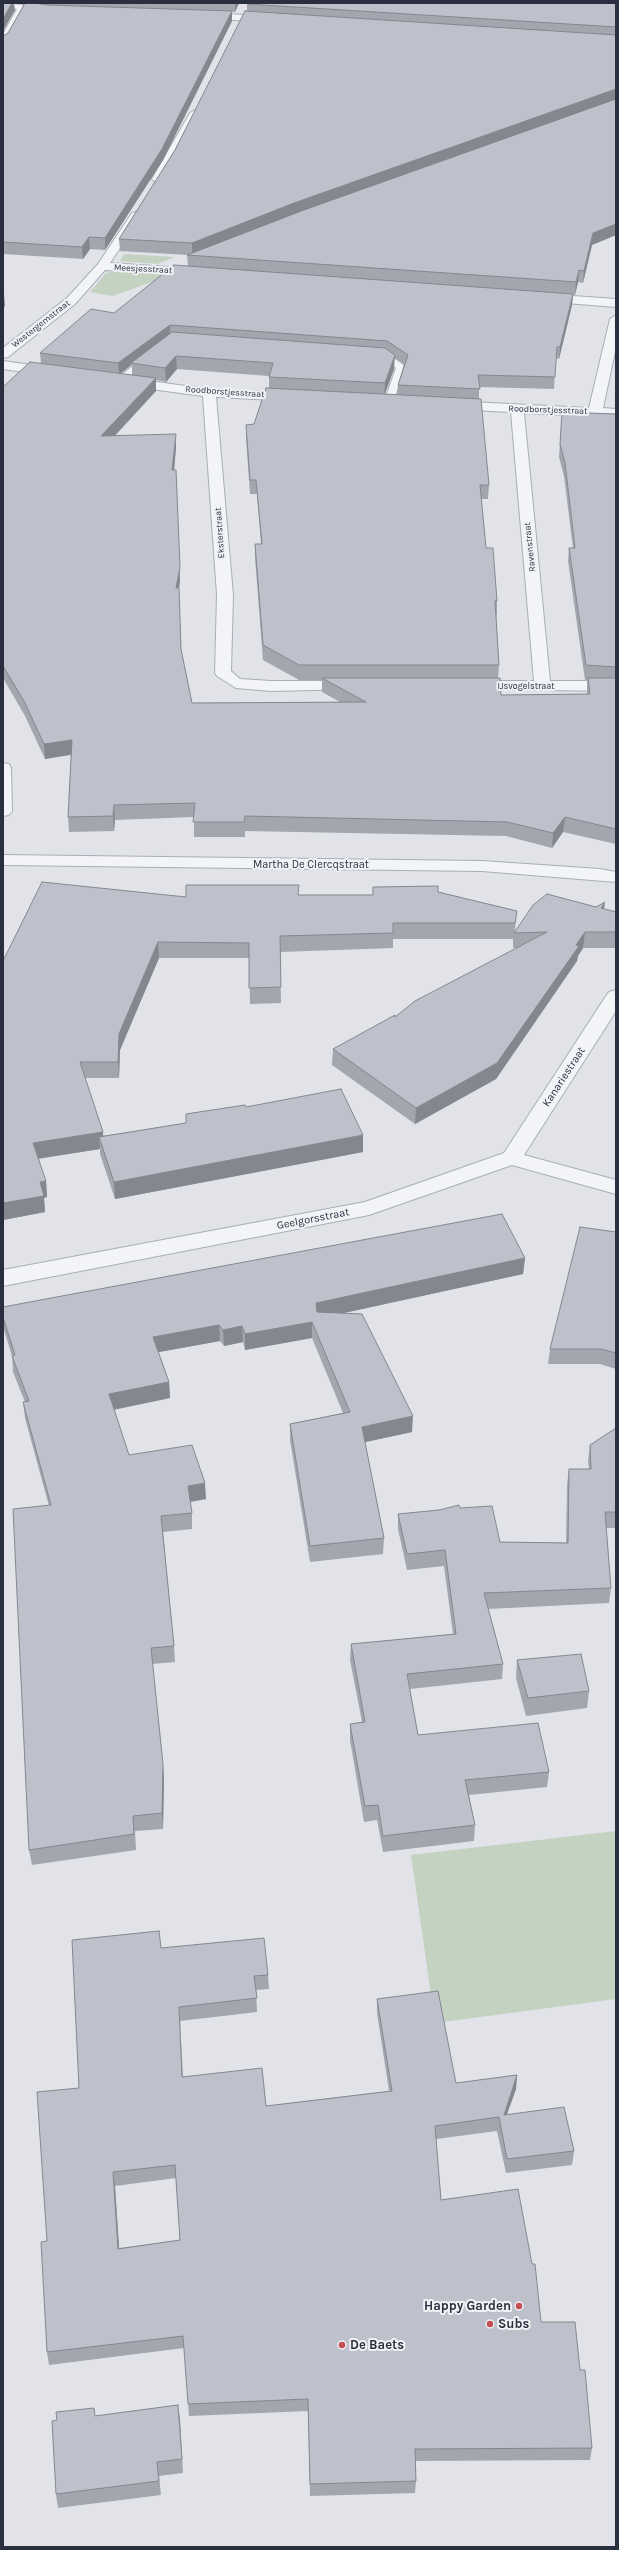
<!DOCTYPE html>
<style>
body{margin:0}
#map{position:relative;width:619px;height:2550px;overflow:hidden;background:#e1e3e8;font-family:Karla,sans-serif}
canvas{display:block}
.frame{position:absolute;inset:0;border:4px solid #2a2f3f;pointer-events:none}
</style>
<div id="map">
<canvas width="619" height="2550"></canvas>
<div class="frame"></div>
</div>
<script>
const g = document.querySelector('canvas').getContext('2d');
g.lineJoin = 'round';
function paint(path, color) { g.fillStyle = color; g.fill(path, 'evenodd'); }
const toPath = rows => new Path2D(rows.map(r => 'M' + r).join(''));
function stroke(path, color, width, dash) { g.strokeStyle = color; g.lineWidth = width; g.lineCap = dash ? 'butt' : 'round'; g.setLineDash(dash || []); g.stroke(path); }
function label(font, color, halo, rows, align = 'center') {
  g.font = font + ' Karla,sans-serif'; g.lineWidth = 4; g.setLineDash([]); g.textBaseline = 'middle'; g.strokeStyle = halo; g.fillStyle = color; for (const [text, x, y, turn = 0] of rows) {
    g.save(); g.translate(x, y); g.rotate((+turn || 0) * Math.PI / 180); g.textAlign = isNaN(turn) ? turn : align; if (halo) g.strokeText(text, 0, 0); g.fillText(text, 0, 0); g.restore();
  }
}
paint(toPath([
 [124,254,175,257,157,264,120,261],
 [116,271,181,276,160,279,113,296,90,292,106,273],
 [616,1831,616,1999,435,2023,411,1855]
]), '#c4d2c2');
const lane = toPath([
 [374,353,390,355,406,367,392,404,384,402,396,368,385,360,371,358,371,354,374,353],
 [146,356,154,358,122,383,116,383,116,379,146,356]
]);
const street = toPath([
 [3,3,53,8,58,11,53,14,26,10,8,43,3,46,3,34,17,9,3,7,3,3],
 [202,13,271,16,276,19,271,22,199,18,199,14,202,13],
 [195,110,200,113,164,179,162,181,154,181,152,179,190,113,195,110],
 [136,212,142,215,110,263,198,269,202,270,202,276,105,270,75,304,8,357,3,358,3,348,67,298,98,264,132,213,136,212],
 [544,294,616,299,616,307,540,301,538,298,540,295,544,294],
 [616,315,616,347,603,408,616,409,616,417,524,413,550,681,616,681,616,691,465,689,463,686,471,681,534,681,511,412,451,409,444,405,451,401,589,408,610,319,616,315],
 [3,361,53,368,60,372,53,376,3,369,3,361],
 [126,378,209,389,298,394,300,397,293,401,216,397,233,595,231,671,240,679,271,681,353,681,361,686,359,689,271,691,236,688,217,676,215,673,217,595,203,396,121,385,119,382,126,378],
 [3,763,9,764,11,768,12,811,9,815,3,816,3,763],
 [3,855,482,861,600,869,616,872,616,882,482,871,5,865,3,865,3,855],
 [616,990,616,1011,524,1155,616,1180,616,1194,512,1165,369,1215,3,1286,3,1270,365,1202,504,1153,606,996,609,992,616,990]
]);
stroke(lane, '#aaadb5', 2);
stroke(street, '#aaadb5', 2);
paint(lane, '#f3f4f7');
paint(street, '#f3f4f7');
paint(toPath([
 [17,3,239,3,235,12,232,12,232,21,163,160,105,250,90,249,83,259,3,254,3,36,8,33,25,4],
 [247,3,616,3,616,235,592,245,583,283,578,282,575,295,573,294,572,305,559,359,556,358,554,389,479,387,479,399,489,485,488,499,481,499,486,548,497,601,497,615,496,615,499,665,498,678,501,695,587,694,587,680,585,680,568,561,569,548,573,548,564,476,559,457,562,412,616,414,616,844,563,832,552,848,506,836,245,831,245,837,194,837,194,817,115,820,114,831,69,832,68,817,71,755,45,759,25,716,3,678,3,387,41,363,40,353,114,313,188,266,187,255,188,255,120,251,119,239,175,150,247,12],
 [394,358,404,364,398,385,397,395,385,394,394,369],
 [132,365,132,375,120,374],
 [177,369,269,376,269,388,254,424,246,425,246,438,250,494,257,494,261,544,255,544,255,558,263,660,299,680,322,680,322,692,340,702,192,703,181,650,179,588,180,581,174,470,176,447,115,436,156,391,156,380,166,382],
 [373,887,438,892,517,911,515,930,604,909,616,912,616,948,583,948,578,956,577,961,496,1079,415,1124,332,1065,333,1049,395,1017,517,948,513,948,513,939,393,939,393,948,280,952,281,1003,250,1004,249,958,159,958,120,1050,119,1078,85,1078,103,1136,186,1123,246,1107,363,1135,363,1152,115,1199,100,1154,100,1149,38,1159,46,1181,47,1197,44,1198,45,1212,3,1220,3,961,186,897,299,895,373,895],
 [616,1232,616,1369,600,1364,548,1364,550,1349],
 [525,1258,523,1274,344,1313,412,1432,365,1442,384,1538,383,1554,310,1562,290,1440,290,1424,343,1413,312,1338,245,1350,243,1342,224,1346,220,1341,158,1352,169,1382,170,1398,114,1410,129,1455,206,1499,190,1502,192,1513,192,1529,163,1532,174,1646,175,1662,152,1664,164,1779,163,1829,135,1831,136,1850,32,1865,29,1850,49,1506,25,1418,23,1402,25,1402,13,1372,12,1356,3,1327,3,1307],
 [616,1428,616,1528,606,1528,611,1588,609,1603,488,1609,503,1664,502,1679,410,1689,418,1735,549,1772,547,1787,469,1795,475,1825,474,1841,383,1852,377,1820,364,1822,350,1740,350,1724,362,1722,350,1660,351,1644,453,1634,444,1566,407,1570,398,1529,398,1514,460,1508,500,1542,566,1543,567,1485,569,1469,589,1469,588,1461,590,1445],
 [517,1660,589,1691,587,1708,526,1716,516,1678],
 [161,1948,268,1975,269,1989,256,1990,257,2012,180,2021,183,2077,266,2106,389,2091,377,2013,377,1999,456,2083,517,2075,516,2089,507,2114,574,2151,572,2165,506,2173,497,2131,436,2139,441,2200,541,2322,580,2370,592,2448,590,2460,415,2461,416,2481,415,2493,310,2496,308,2411,189,2416,184,2348,49,2365,47,2352,47,2241,79,2088],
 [176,2178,180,2240,119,2248,115,2186],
 [178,2405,183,2473,159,2476,161,2495,58,2508,56,2494,96,2416]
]), '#a3a6af');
paint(toPath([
 [12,3,14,3,15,10,3,31,3,19],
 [235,3,239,3,235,12],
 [232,11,232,21,163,160,105,250,105,238],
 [616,89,615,100,192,255,192,243,294,203],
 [616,224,616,235,592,245,583,283,584,271,593,233],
 [89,237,90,249,83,259,82,247],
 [579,270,578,282,575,295,576,282],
 [4,294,5,306,3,308,3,295],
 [573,294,572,305,559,359,560,347],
 [170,325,170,336,131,363,131,365,119,375,118,363],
 [395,355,394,369,384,396,385,383],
 [176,356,177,369,166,382,165,368],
 [156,378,156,391,102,449,101,436],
 [176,434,176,447,173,483,172,470],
 [176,470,180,581,177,602,176,588],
 [72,740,73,754,45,759,44,744],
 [114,805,115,820,114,831,113,816],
 [565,817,563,832,552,848,553,833],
 [605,902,603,918,601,908],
 [585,932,583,948,578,956,577,961,496,1079,415,1124,416,1108,576,945],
 [158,942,159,958,120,1050,119,1078,118,1062,119,1034],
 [103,1132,104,1148,99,1137,100,1149,35,1159,33,1143],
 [363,1135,363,1152,115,1199,114,1182],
 [46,1181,47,1197,44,1198,45,1212,3,1220,3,1203,40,1182],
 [525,1258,523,1274,316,1319,316,1303],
 [312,1322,312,1338,245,1350,245,1334],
 [219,1325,220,1341,154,1353,153,1337],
 [242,1326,243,1342,224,1346,223,1330],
 [169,1382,170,1398,111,1410,109,1394],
 [413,1416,412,1432,361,1443,362,1427],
 [205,1483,206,1499,189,1502,188,1486],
 [163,1764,164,1779,163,1829,162,1813],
 [517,2075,516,2089,502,2128,504,2115],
 [113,2172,115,2186,120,2262,118,2249],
 [178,2405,180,2419,183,2473,182,2459]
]), '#85878e');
const building = toPath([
 [3,3,12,3,3,19,3,3],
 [25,3,34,3,47,5,232,11,162,149,105,238,89,237,82,247,3,242,3,36,8,33,25,3],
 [247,3,616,3,616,27,247,4,247,3],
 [245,11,616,35,616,89,294,203,192,243,119,239,175,150,245,11],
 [616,99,616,224,593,233,584,271,579,270,576,282,187,255,304,210,616,99],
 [174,265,573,294,560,347,557,347,555,377,478,375,480,389,398,385,408,355,387,341,170,325,118,363,40,353,91,309,114,313,174,265],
 [172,332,385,348,395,355,385,383,269,377,273,363,176,356,165,368,131,363,172,332],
 [30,362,156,378,101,436,176,434,172,470,176,470,180,567,176,588,179,588,181,649,192,703,366,702,322,678,500,678,501,695,590,694,588,678,616,678,616,829,565,817,553,833,507,822,245,816,244,822,193,822,195,803,114,805,113,816,68,817,72,740,44,744,24,701,3,666,3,387,30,362],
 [266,388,481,399,489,485,480,485,486,548,493,548,497,601,495,601,499,665,299,665,263,645,255,544,262,544,256,480,250,480,246,425,254,424,266,388],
 [562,412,616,414,616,667,586,665,569,548,575,548,565,463,560,444,562,412],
 [42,882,186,897,186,885,299,885,298,895,373,895,373,887,438,886,438,892,517,911,515,923,393,923,393,933,280,936,281,987,249,988,249,943,158,942,119,1034,118,1062,80,1062,103,1132,33,1143,46,1181,40,1182,44,1196,3,1203,3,961,42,882],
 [547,894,596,907,605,902,601,908,616,912,616,932,585,932,576,945,579,946,497,1063,416,1108,333,1049,395,1015,395,1017,415,1001,547,932,514,933,533,905,547,894],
 [341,1089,363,1135,114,1182,99,1137,186,1123,186,1114,245,1105,246,1107,341,1089],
 [502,1214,525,1258,316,1303,317,1312,362,1314,413,1416,362,1427,384,1538,310,1546,290,1424,350,1412,312,1322,245,1334,242,1326,223,1330,219,1325,153,1337,169,1382,109,1394,129,1455,192,1445,205,1483,188,1486,192,1513,161,1516,174,1646,151,1648,163,1764,162,1813,133,1816,134,1834,29,1850,13,1509,51,1505,23,1402,29,1401,12,1356,15,1355,3,1317,3,1307,502,1214],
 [580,1227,616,1232,616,1353,601,1349,550,1349,580,1227],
 [616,1428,616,1512,605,1512,611,1588,484,1593,503,1664,407,1674,418,1735,538,1723,549,1772,465,1780,475,1825,383,1836,378,1805,365,1806,350,1724,365,1722,351,1644,456,1634,445,1550,407,1554,398,1514,439,1510,459,1505,460,1508,492,1506,500,1542,568,1543,569,1469,591,1469,590,1445,616,1428],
 [581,1654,589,1691,528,1698,517,1660,581,1654],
 [159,1931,161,1948,264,1938,268,1975,254,1976,257,1998,179,2007,182,2077,262,2068,266,2106,392,2091,377,1999,438,1991,456,2083,517,2075,504,2115,564,2107,574,2151,507,2159,499,2117,435,2126,441,2200,518,2189,532,2264,535,2264,541,2322,575,2322,580,2370,585,2370,592,2448,415,2449,416,2481,310,2484,308,2399,188,2404,183,2336,47,2352,41,2242,47,2241,37,2092,79,2088,72,1940,159,1931],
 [175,2165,180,2240,118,2249,113,2172,175,2165],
 [178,2405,182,2459,157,2462,159,2481,56,2494,52,2421,57,2420,56,2412,94,2408,95,2416,178,2405]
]);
paint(building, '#bec1cb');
stroke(building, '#85878e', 1);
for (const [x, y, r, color] of [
 [519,2306,4,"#c54e52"],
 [490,2324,4,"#c54e52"],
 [342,2345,4,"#c54e52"]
]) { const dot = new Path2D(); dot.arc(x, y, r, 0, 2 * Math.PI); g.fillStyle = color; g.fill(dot); stroke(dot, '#f0f2f6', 1.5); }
label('9px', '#2a2f3f', '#f0f2f6', [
 ["Meesjesstraat",143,269,3],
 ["Westergemstraat",41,324,-38],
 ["Roodborstjesstraat",225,392,4],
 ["Roodborstjesstraat",548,410,2],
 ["Eksterstraat",220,533,-94],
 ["Ravenstraat",530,547,-96],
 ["IJsvogelstraat",526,686]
]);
label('11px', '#2a2f3f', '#f0f2f6', [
 ["Martha De Clercqstraat",311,865],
 ["Kanariestraat",564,1077,-57],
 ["Geelgorsstraat",313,1219,-11]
]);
label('bold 13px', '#2a2f3f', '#f0f2f6', [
 ["Happy Garden",511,2306,"right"],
 ["Subs",498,2324],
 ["De Baets",350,2345]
], 'left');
</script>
